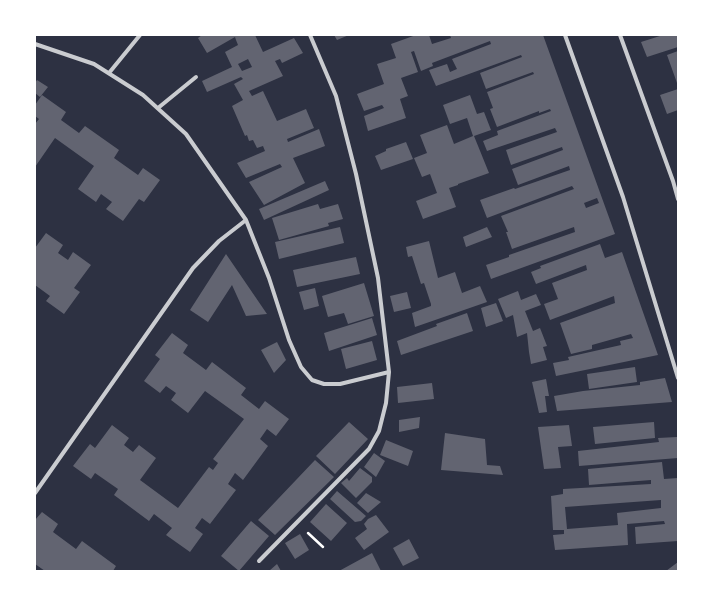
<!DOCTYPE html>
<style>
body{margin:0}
#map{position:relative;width:713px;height:606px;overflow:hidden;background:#2d3142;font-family:Inter,sans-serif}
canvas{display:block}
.frame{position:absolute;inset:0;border:36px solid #fff;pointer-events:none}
</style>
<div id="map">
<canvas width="713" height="606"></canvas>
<div class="frame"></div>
</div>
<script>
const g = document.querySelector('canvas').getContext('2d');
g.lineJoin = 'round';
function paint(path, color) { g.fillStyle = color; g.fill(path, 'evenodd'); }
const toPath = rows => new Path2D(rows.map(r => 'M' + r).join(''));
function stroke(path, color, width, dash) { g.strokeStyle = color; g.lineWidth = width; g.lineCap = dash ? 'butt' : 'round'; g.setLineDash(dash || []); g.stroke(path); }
paint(toPath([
 [202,35,255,35,263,52,294,38,303,53,282,63,280,59,275,61,283,76,249,91,252,96,263,91,277,121,306,109,314,128,287,139,288,142,319,129,325,146,293,158,305,183,264,205,249,182,282,167,280,164,246,178,237,163,265,151,263,146,257,148,253,140,249,141,247,135,245,136,232,106,243,100,234,84,243,79,241,77,207,92,202,81,232,67,225,52,238,45,236,40,235,37,207,53,198,38],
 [248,59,252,67,242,71,238,64],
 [334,35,349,35,337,40],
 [416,35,429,35,432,44,451,38,450,35,543,35,615,234,491,279,486,265,509,257,509,255,575,232,574,227,512,249,506,232,508,232,501,216,574,189,572,186,487,218,480,200,514,188,515,189,570,170,569,166,518,185,512,169,563,150,562,147,511,165,506,150,557,132,555,128,487,151,483,141,498,135,497,131,551,111,550,109,539,113,539,111,497,127,490,109,493,108,487,92,534,74,533,72,486,89,480,73,522,57,521,55,436,86,429,70,447,64,450,72,457,69,452,59,491,44,490,41,432,63,433,66,421,71,414,51,411,52,418,72,401,78,408,96,400,99,406,118,368,131,364,116,384,108,382,105,364,111,357,94,384,84,377,64,396,58,391,44],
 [597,198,599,203,586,208,584,203],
 [663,35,678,35,678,47,647,57,641,42],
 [678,51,678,83,677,83,667,55],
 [37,80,48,87,40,97,35,93,35,83],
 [678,89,678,110,667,114,660,95],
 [42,95,66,112,61,120,79,133,85,126,119,150,114,158,138,175,143,168,160,180,144,202,139,199,123,221,106,209,112,202,101,194,96,202,78,189,94,166,55,138,35,167,35,124,39,119,35,116,35,105],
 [470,95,477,114,484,112,491,130,474,136,489,173,458,184,458,185,449,188,456,207,423,219,416,201,437,193,430,174,422,177,414,158,427,153,420,135,447,125,454,144,473,136,467,118,450,124,443,105],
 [406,142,413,159,381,170,375,156,386,151,386,149],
 [325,181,329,190,264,220,259,209],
 [318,204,320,209,338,204,343,219,328,223,329,226,279,240,272,218],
 [340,227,344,243,279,259,275,242],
 [487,227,492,237,466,247,463,237],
 [46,233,63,245,58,253,68,260,73,252,91,265,74,288,80,292,64,314,46,301,50,296,35,285,35,248],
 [429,241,438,278,455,272,462,293,480,286,487,302,415,327,412,313,431,306,431,304,424,283,421,284,412,256,408,257,406,247],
 [600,244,605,258,622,252,658,355,556,376,553,363,569,360,568,357,621,345,620,341,633,338,631,334,592,345,592,349,571,354,560,323,615,303,614,296,550,320,544,304,558,299,552,283,587,270,586,265,536,284,531,272,541,268,540,266],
 [226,254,267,314,246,316,232,285,208,322,190,310],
 [356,257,360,274,297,287,293,270],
 [364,283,374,316,348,324,344,313,328,317,322,296],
 [315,288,319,306,304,310,299,292],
 [518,291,521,300,536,294,541,305,525,311,533,331,540,328,547,346,543,347,547,360,531,364,529,352,527,333,517,337,513,315,506,318,498,299],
 [407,292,411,308,394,312,390,296],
 [496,303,503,321,486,327,481,308],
 [467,313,473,331,401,355,397,341,437,326,436,324],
 [372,318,377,335,329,351,324,333],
 [172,333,188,345,183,353,206,370,212,362,246,388,241,395,259,409,265,401,289,419,276,436,267,429,260,439,268,446,243,480,235,473,228,484,236,490,210,524,202,518,195,528,203,534,190,552,166,535,172,528,154,514,149,521,114,495,118,489,95,473,91,479,73,466,90,444,95,448,112,425,129,438,124,445,133,452,139,445,156,458,140,480,178,508,209,467,213,470,218,463,213,459,244,419,205,391,188,413,171,400,176,393,166,386,160,393,144,381,160,359,155,355],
 [372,341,377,360,346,369,341,349],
 [277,342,286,360,274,373,261,350],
 [635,367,637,382,589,389,587,374],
 [665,378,672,402,557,411,554,396,583,391,640,385,640,382],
 [546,379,549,396,545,396,547,412,539,413,532,382],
 [432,383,434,399,398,403,397,387],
 [420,417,419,428,399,432,399,420],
 [349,422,368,439,335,474,316,456],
 [654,422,655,438,595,444,593,427],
 [569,425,572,446,558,447,561,468,544,469,538,427],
 [445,433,485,439,487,465,500,466,503,475,441,470],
 [677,437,678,443,678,458,579,466,578,451,659,442,658,438],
 [386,440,413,451,408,466,380,455],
 [374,453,385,461,376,477,364,467],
 [315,460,334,477,275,535,258,520],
 [662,462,664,479,678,478,678,541,636,544,635,527,665,524,664,521,627,524,628,545,555,550,553,535,564,534,564,530,553,530,551,496,563,494,563,489,651,484,651,480,589,485,588,469],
 [661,500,661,508,617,513,618,525,567,529,565,507],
 [360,468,372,477,372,482,356,498,341,483,347,478,349,481],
 [337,491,366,516,361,521,355,522,330,499],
 [366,493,381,502,368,513,357,503],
 [326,504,347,523,331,541,310,522],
 [42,512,58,524,53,532,76,549,82,541,116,566,113,571,77,571,75,570,74,571,45,571,35,564,35,520],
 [376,515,389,532,364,550,355,538,367,529,364,524,368,519],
 [251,521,269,536,239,571,221,556],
 [300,534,309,550,295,559,285,543],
 [409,539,419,558,403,566,393,548],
 [372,553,381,571,339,571],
 [678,562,678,571,666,571],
 [277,564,281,571,269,571]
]), '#626471');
stroke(toPath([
 [308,533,323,547]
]), '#fff', 2.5);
stroke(toPath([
 [565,35,623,197,678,378],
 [620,35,673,181,678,199],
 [35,44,94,64,143,95,186,134,246,220,269,278,289,340,301,367,312,380,324,384,340,384,389,372],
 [109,73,140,35],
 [158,108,196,77],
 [35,493,193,268,219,241,246,220],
 [259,561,369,449,379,431,386,403,389,372,378,278,356,174,336,96,310,35]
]), '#caccd0', 4);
</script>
